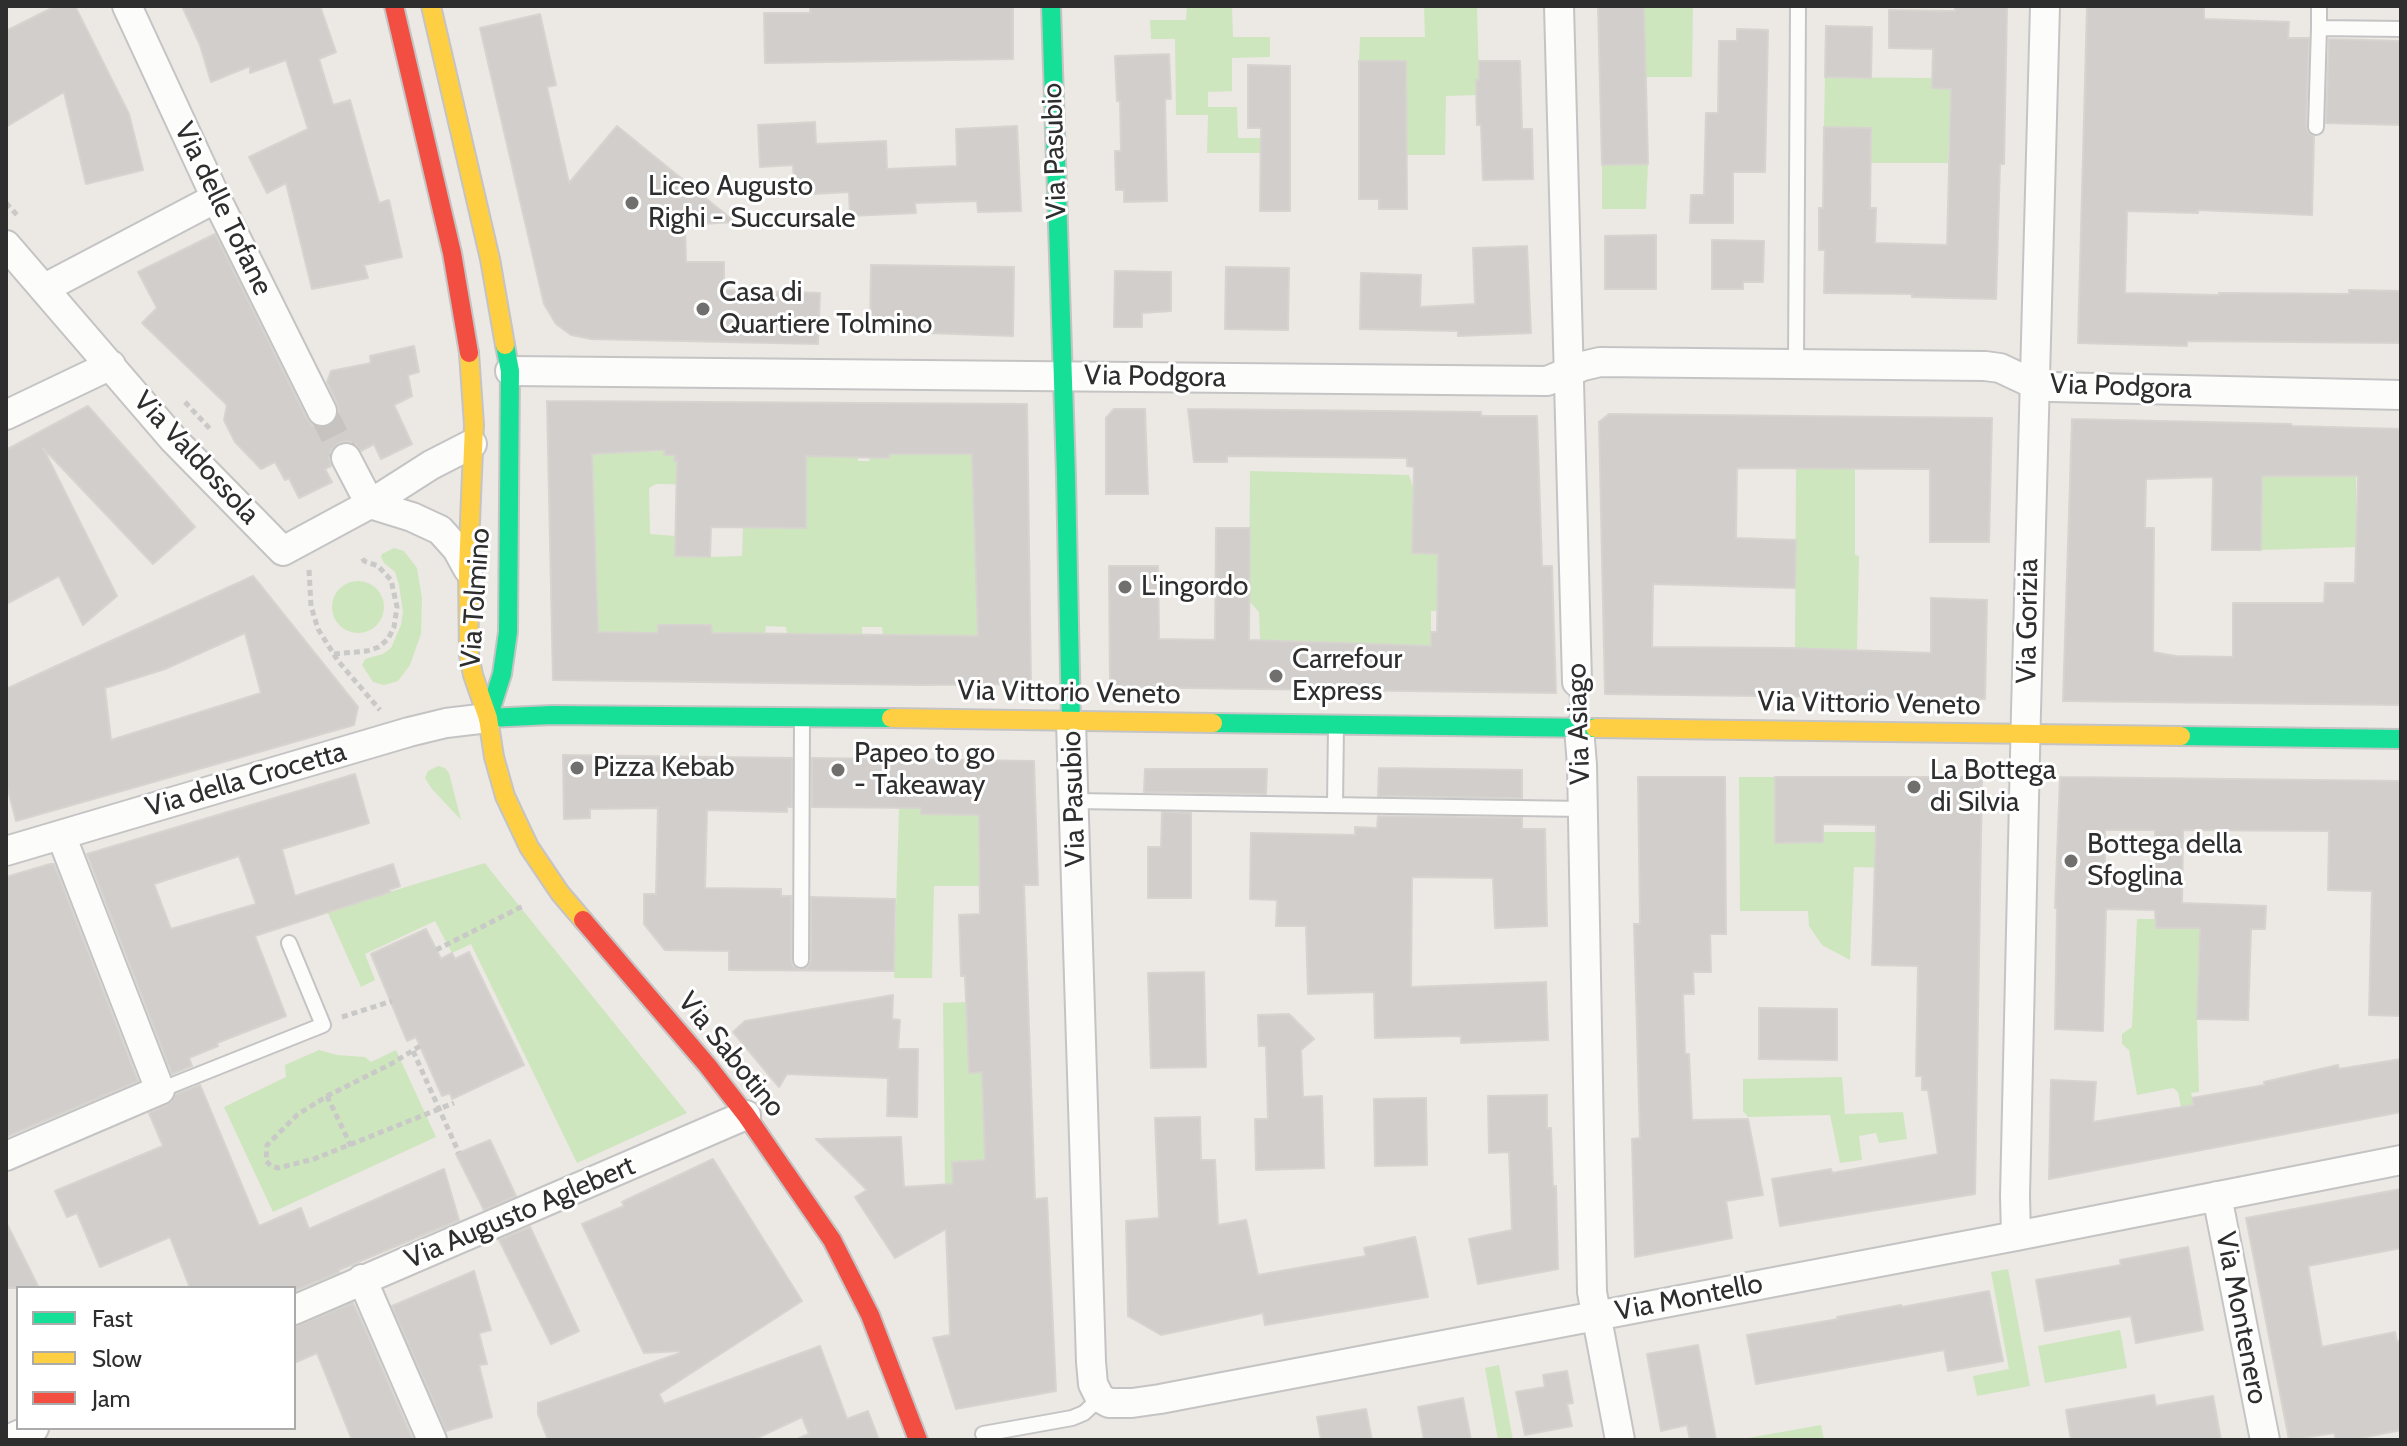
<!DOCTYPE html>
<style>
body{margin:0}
#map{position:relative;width:2407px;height:1446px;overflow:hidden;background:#ece8e4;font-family:Cabin,sans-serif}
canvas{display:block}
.frame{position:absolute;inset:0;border:8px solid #2e2e2e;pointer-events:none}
.legend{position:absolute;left:16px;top:1286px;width:280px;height:144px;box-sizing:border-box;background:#fff;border:2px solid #ababab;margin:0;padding:10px 14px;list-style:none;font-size:24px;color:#2e2e2e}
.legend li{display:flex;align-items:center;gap:16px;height:40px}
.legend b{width:40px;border:2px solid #ababab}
</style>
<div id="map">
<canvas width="2407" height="1446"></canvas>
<div class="frame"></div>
<ul class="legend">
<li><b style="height:10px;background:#16e098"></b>Fast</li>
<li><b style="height:10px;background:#ffcf43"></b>Slow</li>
<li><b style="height:10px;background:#f24e42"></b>Jam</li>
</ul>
</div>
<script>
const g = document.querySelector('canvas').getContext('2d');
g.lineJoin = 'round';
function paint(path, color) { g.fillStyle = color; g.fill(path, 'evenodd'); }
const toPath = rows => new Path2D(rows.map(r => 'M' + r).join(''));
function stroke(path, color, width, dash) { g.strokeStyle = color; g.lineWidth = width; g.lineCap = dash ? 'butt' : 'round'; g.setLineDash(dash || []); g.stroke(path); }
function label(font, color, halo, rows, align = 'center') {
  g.font = font + ' Cabin,sans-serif'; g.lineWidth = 6; g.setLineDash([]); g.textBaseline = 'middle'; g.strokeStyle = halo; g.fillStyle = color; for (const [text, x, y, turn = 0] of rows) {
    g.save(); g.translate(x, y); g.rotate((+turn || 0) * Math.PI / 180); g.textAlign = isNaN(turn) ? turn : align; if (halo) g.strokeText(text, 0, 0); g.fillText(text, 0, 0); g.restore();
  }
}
paint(toPath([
 [1187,6,1232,6,1233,37,1270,37,1270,57,1232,58,1232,91,1208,92,1208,107,1237,107,1238,138,1265,138,1266,153,1207,153,1208,115,1176,115,1175,39,1151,39,1150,20,1186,20],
 [1424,6,1486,6,1477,7,1479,80,1477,95,1446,96,1445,155,1407,155,1406,61,1359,61,1360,37,1425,37],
 [1644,6,1693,6,1692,77,1646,77],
 [1825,77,1932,78,1932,88,1960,89,1949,135,1948,163,1871,163,1871,128,1824,127],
 [1648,164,1646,209,1602,209,1602,165],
 [592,445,619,453,665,451,665,455,675,455,674,460,691,461,724,485,656,484,649,488,650,534,675,536,675,556,710,557,742,556,743,527,805,528,806,456,858,457,858,461,869,461,870,458,889,458,889,454,973,454,978,636,883,635,882,627,862,627,862,635,787,634,786,627,766,626,765,634,712,633,711,626,658,626,658,633,611,632,611,653,599,653],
 [1796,468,1855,469,1855,555,1859,556,1857,650,1795,648],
 [1250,471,1409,475,1413,487,1412,553,1438,554,1437,611,1431,611,1431,646,1260,640,1259,612,1249,601],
 [2356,472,2356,547,2261,550,2262,473,2345,476],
 [394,548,404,551,417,568,422,598,421,634,410,665,398,681,384,685,373,682,362,665,365,659,383,654,391,648,401,625,403,612,399,585,395,572,384,563,381,557,382,554],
 '332 607a26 26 0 1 1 52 0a26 26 0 1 1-52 0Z',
 [438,766,445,768,449,773,461,820,432,789,425,778,428,771],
 [1739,777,1775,777,1775,843,1811,842,1811,832,1933,832,1899,868,1854,867,1850,960,1822,945,1809,926,1808,911,1740,911],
 [899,808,921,808,922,814,979,815,980,886,934,886,932,978,894,978],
 [485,863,491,871,687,1113,577,1163,471,944,452,953,435,921,365,954,375,980,361,987,327,911],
 [2201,904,2197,1019,2199,1092,2191,1093,2194,1104,2181,1107,2178,1092,2173,1088,2137,1095,2129,1050,2122,1044,2122,1034,2132,1027,2137,919,2155,919,2156,928,2181,928],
 [966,1002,969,1073,1004,1072,985,1160,952,1162,953,1184,945,1185,943,1003],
 [319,1050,337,1055,365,1057,371,1062,396,1050,436,1137,273,1212,224,1107,286,1077,285,1065],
 [1842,1077,1845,1114,1903,1112,1907,1139,1879,1143,1876,1133,1859,1136,1862,1160,1840,1163,1830,1115,1748,1117,1743,1111,1743,1079],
 [2008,1269,2030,1386,1977,1396,1973,1376,2009,1369,1991,1272],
 [2120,1330,2127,1368,2045,1383,2038,1346],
 [1499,1365,1513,1440,1498,1440,1485,1368],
 [1821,1425,1824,1440,1742,1440,1742,1439]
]), '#cee6be');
const building = toPath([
 [56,6,75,6,129,114,143,170,86,184,64,92,6,127,6,31,56,6],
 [182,6,320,6,336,52,319,59,333,105,350,100,379,203,389,200,402,257,364,265,368,278,312,289,286,183,267,193,249,157,308,129,286,60,250,73,250,66,211,82,200,45,182,6],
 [810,6,1013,6,1013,59,765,63,764,13,810,13,810,6],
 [1598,6,1644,6,1648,164,1602,165,1598,6],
 [1955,6,2007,6,2004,164,2000,164,1996,299,1912,297,1912,294,1824,293,1825,250,1819,250,1819,208,1823,208,1824,127,1871,128,1870,208,1876,208,1875,243,1947,245,1951,89,1932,88,1933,49,1889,48,1889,10,1955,11,1955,6],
 [2087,6,2204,6,2204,19,2289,22,2288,38,2309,38,2306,127,2308,132,2314,137,2312,215,2198,210,2198,213,2127,211,2125,293,2219,295,2219,293,2349,294,2349,290,2401,291,2401,343,2187,341,2187,346,2078,343,2087,6],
 [540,14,556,85,547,87,569,183,617,126,735,222,685,225,686,262,724,262,724,290,820,293,818,344,591,339,571,335,556,324,544,304,480,28,540,14],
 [1826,26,1872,27,1871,78,1825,77,1826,26],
 [1737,29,1768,30,1765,172,1733,172,1733,223,1690,223,1691,195,1704,195,1706,113,1718,113,1719,41,1737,41,1737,29],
 [2329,39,2401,41,2401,125,2326,123,2329,39],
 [1169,54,1171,99,1165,99,1167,201,1124,202,1124,190,1116,190,1115,151,1121,151,1120,101,1117,101,1115,56,1169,54],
 [1359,61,1406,61,1407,209,1379,209,1379,199,1359,199,1359,61],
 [1479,61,1520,61,1522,129,1532,129,1533,179,1483,180,1481,125,1477,125,1476,80,1479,80,1479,61],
 [1248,65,1290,66,1290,211,1260,211,1261,128,1248,128,1248,65],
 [815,122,816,144,886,141,887,169,957,166,956,129,1017,126,1021,211,978,212,977,201,915,203,916,213,850,216,849,192,795,195,793,165,760,167,758,125,815,122],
 [215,234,307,419,313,426,322,428,329,426,336,421,339,413,337,403,327,382,331,371,371,363,370,356,414,346,419,372,408,375,412,396,394,405,412,444,381,459,374,444,361,451,354,443,346,441,339,443,331,450,329,458,331,466,325,469,332,482,299,498,289,478,285,480,275,462,261,469,235,442,224,420,227,405,142,323,157,308,138,272,215,234],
 [1656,235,1656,289,1605,289,1605,236,1656,235],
 [1712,240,1764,241,1763,282,1743,282,1743,289,1712,289,1712,240],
 [1527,246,1531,333,1458,336,1458,331,1360,329,1361,273,1421,275,1420,307,1475,304,1473,248,1527,246],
 [871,265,1014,267,1013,336,870,331,871,265],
 [1226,267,1289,268,1288,330,1225,329,1226,267],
 [1115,271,1171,272,1171,311,1142,313,1142,327,1114,327,1115,271],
 [547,401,1027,404,1031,684,922,685,553,680,547,401],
 [665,450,664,455,675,455,674,461,677,461,675,556,710,557,711,527,806,528,806,456,889,458,889,454,972,454,978,636,712,633,711,625,658,625,658,633,598,632,592,454,665,450],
 [88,406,195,527,153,564,43,448,117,596,83,625,59,576,6,604,6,450,88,406],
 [1114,409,1145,409,1148,494,1106,494,1106,418,1114,409],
 [1188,409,1481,412,1481,416,1537,416,1542,566,1552,566,1556,693,1110,687,1109,566,1158,566,1159,639,1215,640,1216,528,1250,528,1249,640,1431,646,1431,632,1437,632,1438,554,1412,553,1414,467,1407,466,1407,458,1227,456,1227,462,1194,462,1188,409],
 [1609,414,1992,418,1989,542,1930,542,1930,469,1737,468,1736,538,1796,540,1795,588,1653,584,1652,647,1791,648,1931,653,1931,598,1987,600,1985,699,1605,694,1599,422,1609,414],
 [2072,419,2291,424,2292,426,2401,429,2401,705,2063,701,2072,419],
 [2262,476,2358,476,2355,583,2325,583,2324,603,2233,603,2233,657,2176,656,2153,652,2154,528,2145,528,2146,479,2213,477,2212,550,2261,550,2262,476],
 [253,576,358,707,354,725,16,821,6,782,6,689,253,576],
 [245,633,261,693,111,740,105,688,165,669,245,633],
 [563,755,792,758,792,807,787,807,787,812,707,810,705,888,781,889,781,896,791,896,791,960,793,966,800,970,807,968,811,961,811,897,895,899,894,971,729,970,729,951,665,950,644,924,644,894,656,894,658,808,590,809,590,818,564,819,563,755],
 [812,758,1034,761,1038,885,1024,885,1035,1199,1047,1198,1056,1391,956,1409,933,1338,950,1335,946,1229,895,1258,855,1197,867,1190,816,1139,901,1137,904,1187,953,1184,952,1162,985,1160,982,1072,969,1073,965,976,961,976,959,915,980,914,979,815,921,814,921,808,812,807,812,758],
 [1379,768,1522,770,1522,798,1378,796,1379,768],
 [1145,769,1267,769,1266,794,1144,792,1145,769],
 [355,774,369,823,282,849,295,896,393,864,400,886,389,890,390,892,255,936,286,1016,217,1043,218,1046,189,1058,192,1066,172,1074,87,854,355,774],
 [239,856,256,904,171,929,154,884,239,856],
 [1638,777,1725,777,1726,934,1710,934,1711,972,1693,972,1694,994,1683,994,1685,1054,1689,1054,1692,1120,1748,1119,1763,1195,1726,1201,1732,1238,1635,1257,1632,1139,1640,1138,1634,924,1640,924,1638,777],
 [1775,777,1982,777,1975,1194,1780,1226,1772,1179,1831,1169,1832,1173,1938,1154,1928,1090,1922,1090,1922,1076,1916,1076,1918,966,1872,965,1876,825,1823,824,1823,842,1775,843,1775,777],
 [2060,777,2401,781,2401,1016,2369,1015,2372,891,2328,890,2329,831,2183,830,2182,903,2266,906,2265,929,2251,929,2248,1020,2197,1019,2200,928,2156,928,2155,910,2106,909,2103,1031,2055,1029,2057,908,2055,908,2060,777],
 [2105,830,2155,830,2155,881,2105,879,2105,830],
 [1162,812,1191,813,1191,898,1148,898,1148,847,1161,847,1162,812],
 [1378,816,1522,818,1522,829,1545,829,1547,926,1495,928,1493,878,1412,877,1411,987,1546,982,1548,1040,1461,1043,1461,1036,1375,1038,1374,992,1308,994,1306,926,1276,926,1277,900,1250,899,1251,833,1355,835,1355,827,1377,828,1378,816],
 [50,864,54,864,138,1081,6,1137,6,877,50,864],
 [426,929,441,959,452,953,455,959,469,952,524,1065,452,1099,450,1093,442,1096,416,1037,407,1041,371,954,426,929],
 [1204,972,1206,1067,1151,1068,1148,973,1204,972],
 [893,995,892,1019,900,1020,898,1049,918,1049,917,1117,887,1116,888,1078,787,1074,779,1087,733,1032,745,1021,893,995],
 [1759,1008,1837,1009,1837,1060,1759,1059,1759,1008],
 [1289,1014,1314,1039,1301,1050,1303,1097,1322,1096,1324,1168,1256,1170,1255,1119,1268,1119,1266,1046,1259,1046,1258,1015,1289,1014],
 [2401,1059,2401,1112,2049,1179,2051,1080,2096,1082,2093,1122,2194,1105,2192,1098,2265,1085,2264,1082,2338,1065,2339,1069,2401,1059],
 [200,1085,259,1226,301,1208,309,1229,444,1169,459,1220,339,1270,339,1272,294,1291,294,1288,190,1288,170,1237,100,1267,77,1213,67,1217,55,1191,163,1146,149,1113,167,1105,176,1094,200,1085],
 [1547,1095,1547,1128,1551,1128,1553,1186,1556,1186,1558,1269,1478,1284,1469,1239,1512,1230,1509,1152,1489,1153,1488,1096,1547,1095],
 [1426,1098,1427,1165,1375,1166,1374,1099,1426,1098],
 [1200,1117,1201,1160,1215,1160,1218,1225,1246,1220,1258,1275,1366,1256,1364,1248,1415,1237,1428,1297,1265,1325,1263,1313,1161,1335,1128,1316,1126,1221,1159,1218,1155,1118,1200,1117],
 [490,1140,516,1196,484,1210,456,1154,490,1140],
 [713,1159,802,1301,659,1394,664,1404,820,1346,847,1419,868,1411,879,1440,799,1440,799,1438,809,1434,802,1417,753,1440,548,1440,538,1414,538,1403,680,1353,679,1351,644,1353,582,1224,624,1206,622,1202,713,1159],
 [2401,1189,2401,1248,2308,1266,2322,1347,2395,1332,2397,1342,2401,1340,2401,1430,2351,1440,2336,1440,2334,1433,2289,1440,2246,1218,2401,1189],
 [6,1222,39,1288,6,1288,6,1222],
 [530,1227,579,1331,551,1344,499,1240,530,1227],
 [2188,1247,2203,1330,2136,1343,2131,1316,2045,1331,2036,1280,2121,1265,2120,1260,2188,1247],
 [474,1271,491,1330,479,1333,487,1364,479,1365,492,1417,446,1431,392,1306,474,1271],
 [1989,1291,2003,1361,1948,1371,1944,1350,1756,1384,1747,1335,1838,1319,1837,1317,1901,1305,1902,1307,1989,1291],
 [353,1303,361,1320,413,1440,352,1440,317,1353,294,1363,294,1327,353,1303],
 [1698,1345,1716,1440,1690,1440,1687,1425,1661,1431,1647,1354,1698,1345],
 [1567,1371,1573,1403,1567,1404,1572,1426,1525,1435,1516,1392,1545,1387,1543,1375,1567,1371],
 [2154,1395,2156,1406,2213,1396,2221,1440,2071,1440,2066,1410,2154,1395],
 [1463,1398,1471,1440,1424,1440,1418,1407,1463,1398],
 [1366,1409,1372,1440,1321,1440,1317,1417,1366,1409]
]);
paint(building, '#d1cecb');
stroke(building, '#d7d4d0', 2);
stroke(toPath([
 [322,411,346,458]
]), '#c6c3c0', 28, [28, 14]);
const lane = toPath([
 [2319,6,2319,28],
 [2316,127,2319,28,2401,29],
 [1796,364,1798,6],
 [1577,682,1579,726],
 [1075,801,1582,809],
 [1335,805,1336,726],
 [801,960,802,718],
 [160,1090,323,1025,289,943],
 [983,1434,1072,1418,1084,1413,1100,1398]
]);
const street = toPath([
 [127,6,216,198,322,411],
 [1559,6,1577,682],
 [6,245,174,440,283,551,370,504,431,465,472,444],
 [45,288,216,198],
 [510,371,1547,381,1583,366,1600,362,1985,366,2000,368,2034,384,2051,387,2401,395],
 [6,415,111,365],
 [346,458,370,504],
 [370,504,412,517,440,530,457,549,468,569],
 [1071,722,1091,1362,1093,1384,1100,1398,1109,1403,1132,1403,1160,1399,2016,1236,2401,1160],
 [1579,728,1582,765,1592,1292,1620,1440],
 [6,851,409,732,446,723,488,718],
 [6,1156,160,1090,61,835],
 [2217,1196,2265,1440],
 [2016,1236,2015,1196,2026,711,2045,6],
 [362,1279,432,1440],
 [294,1310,746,1115],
 [7,1440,34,1428]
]);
const fast = toPath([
 [1051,6,1066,475,1071,722],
 [488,718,552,715,891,718],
 [488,718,502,674,508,632,510,371,505,345],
 [1213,723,1595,728],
 [2181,736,2401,739]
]);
const slow = toPath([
 [431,6,490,259,505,345],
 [469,353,474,425,468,570,469,655,473,675,488,718,494,757,505,796,529,847,560,893,583,920],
 [891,718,1213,723],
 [1595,728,2181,736]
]);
const jam = toPath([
 [394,6,452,253,469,353],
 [583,920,707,1065,746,1115,832,1240,870,1315,918,1440]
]);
stroke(lane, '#c5c4c5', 18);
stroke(street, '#c5c4c5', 32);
stroke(fast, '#c5c4c5', 22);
stroke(slow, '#c5c4c5', 22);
stroke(jam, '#c5c4c5', 22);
stroke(toPath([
 [6,203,18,216],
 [185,402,211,430],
 [309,570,311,606,318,629,338,661,380,710],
 [334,654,367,651,379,647,388,639,394,627,397,607,391,580,378,566,364,561,362,557],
 [436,950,525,905],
 [342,1017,392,1001],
 [420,1046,391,1064,327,1096,297,1115,267,1145,266,1161,271,1166,278,1168,314,1159,454,1103],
 [413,1051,459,1153],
 [327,1096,351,1146]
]), '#c9c9c8', 5, [6, 4]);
stroke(lane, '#fcfcfb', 14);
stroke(street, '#fcfcfb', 28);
stroke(fast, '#16e098', 18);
stroke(slow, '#ffcf43', 18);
stroke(jam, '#f24e42', 18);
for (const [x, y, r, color] of [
 [632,203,8,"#706f6e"],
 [703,309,8,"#706f6e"],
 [1125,587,8,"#706f6e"],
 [1276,676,8,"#706f6e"],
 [577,768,8,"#706f6e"],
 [838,770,8,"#706f6e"],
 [1914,787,8,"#706f6e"],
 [2071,861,8,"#706f6e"]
]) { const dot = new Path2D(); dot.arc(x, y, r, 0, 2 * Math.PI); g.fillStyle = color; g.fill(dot); stroke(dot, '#fff', 3); }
label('28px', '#2e2e2e', '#fff', [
 ["Via Pasubio",1055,151,-92],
 ["Via delle Tofane",223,209,64],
 ["Via Podgora",1155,377,1],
 ["Via Podgora",2121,387,2],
 ["Via Valdossola",196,458,47],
 ["Via Tolmino",476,598,-86],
 ["Via Gorizia",2028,621,-89],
 ["Via Vittorio Veneto",1069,693,1],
 ["Via Vittorio Veneto",1869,704,1],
 ["Via Asiago",1579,724,-92],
 ["Via della Crocetta",246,780,-16],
 ["Via Pasubio",1074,799,-92],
 ["Via Sabotino",731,1055,51],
 ["Via Augusto Aglebert",520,1213,-23],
 ["Via Montello",1689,1298,-11],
 ["Via Montenero",2241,1318,79]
]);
label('28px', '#2e2e2e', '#fff', [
 ["Liceo Augusto",648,187],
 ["Righi - Succursale",648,219],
 ["Casa di",719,293],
 ["Quartiere Tolmino",719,325],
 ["L'ingordo",1141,587],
 ["Carrefour",1292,660],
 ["Express",1292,692],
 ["Papeo to go",854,754],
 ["- Takeaway",854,786],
 ["Pizza Kebab",593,768],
 ["La Bottega",1930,771],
 ["di Silvia",1930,803],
 ["Bottega della",2087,845],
 ["Sfoglina",2087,877]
], 'left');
</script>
